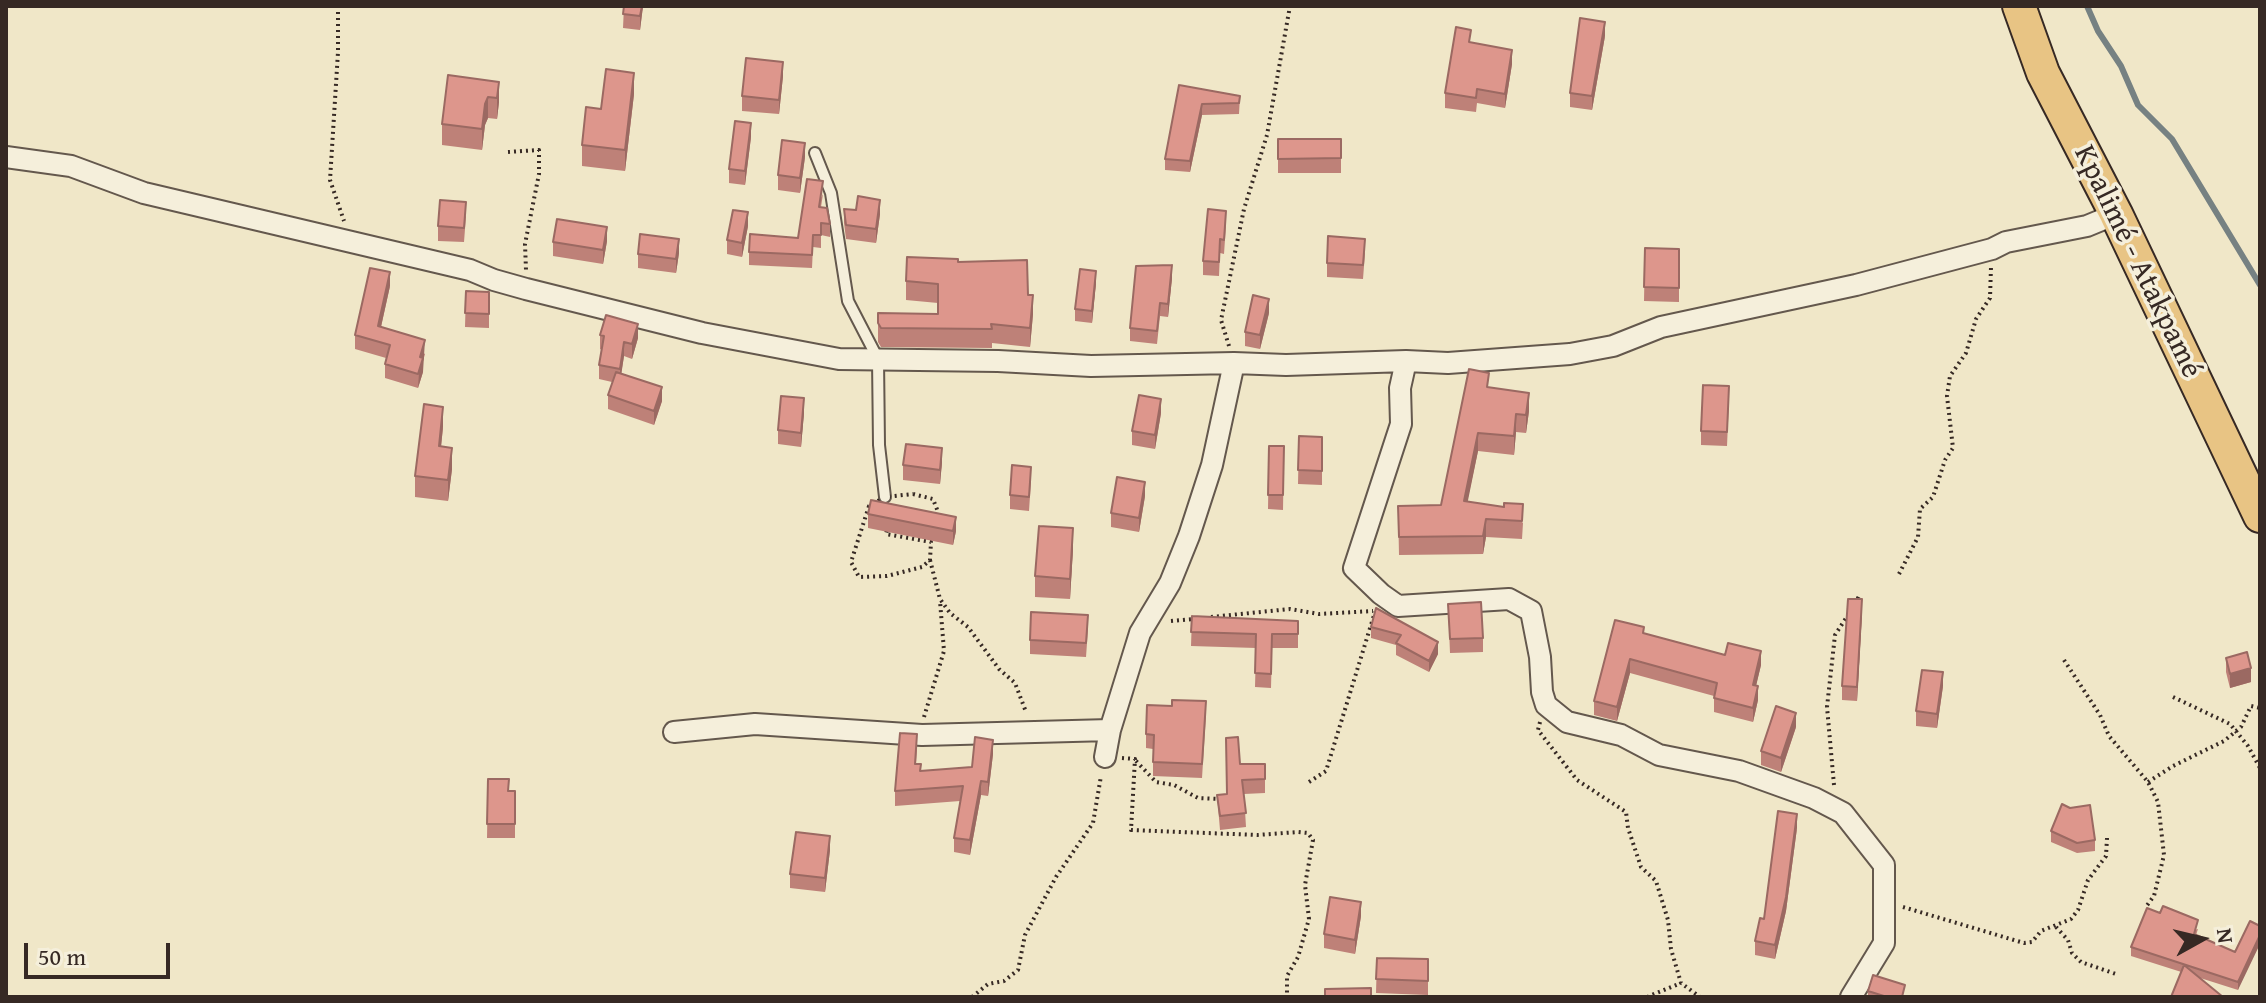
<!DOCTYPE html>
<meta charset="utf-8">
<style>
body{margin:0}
#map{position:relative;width:2266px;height:1003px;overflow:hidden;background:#f0e7c8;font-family:"Gentium Book Plus",serif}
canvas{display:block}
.frame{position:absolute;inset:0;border:8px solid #362924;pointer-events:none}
.north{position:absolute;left:2162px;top:899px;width:80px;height:80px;-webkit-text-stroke:6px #f5efdb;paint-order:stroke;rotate:82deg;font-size:22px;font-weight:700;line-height:32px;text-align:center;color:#362924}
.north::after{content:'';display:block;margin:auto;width:28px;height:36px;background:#362924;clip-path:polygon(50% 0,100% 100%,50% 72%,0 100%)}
.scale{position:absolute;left:24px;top:943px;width:146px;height:36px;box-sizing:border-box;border:4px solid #362924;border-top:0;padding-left:10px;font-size:24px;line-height:28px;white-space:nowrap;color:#362924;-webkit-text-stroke:6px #f5efdb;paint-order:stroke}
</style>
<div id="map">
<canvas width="2266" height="1003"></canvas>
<div class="frame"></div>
<div class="north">N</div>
<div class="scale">50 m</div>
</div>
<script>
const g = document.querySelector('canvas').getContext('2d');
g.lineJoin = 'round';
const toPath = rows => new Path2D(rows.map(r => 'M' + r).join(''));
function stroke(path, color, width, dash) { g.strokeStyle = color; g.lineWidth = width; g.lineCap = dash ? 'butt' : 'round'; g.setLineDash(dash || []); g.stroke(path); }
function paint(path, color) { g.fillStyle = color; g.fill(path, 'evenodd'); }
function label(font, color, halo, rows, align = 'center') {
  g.font = font + ' "Gentium Book Plus",serif'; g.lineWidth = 7; g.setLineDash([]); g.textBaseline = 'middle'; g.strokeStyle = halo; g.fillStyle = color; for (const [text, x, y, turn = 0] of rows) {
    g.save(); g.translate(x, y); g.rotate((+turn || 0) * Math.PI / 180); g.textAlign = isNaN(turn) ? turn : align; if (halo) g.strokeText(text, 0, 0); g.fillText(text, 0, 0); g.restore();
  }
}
stroke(toPath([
 [2087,6,2098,31,2121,66,2138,105,2172,139,2260,285]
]), '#768182', 6);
const service = toPath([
 [815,153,831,193,848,301,878,359,879,445,885,497]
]);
const minor = toPath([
 [6,157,71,166,144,193,470,270,494,280,526,289,702,333,839,359,998,361,1091,366,1234,363,1286,365,1406,361,1448,363,1570,354,1613,346,1661,327,1856,285,1992,249,2006,242,2087,226,2116,214],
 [1406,361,1400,388,1401,424,1354,568,1381,594,1398,606,1509,599,1531,611,1540,657,1542,692,1546,705,1567,722,1621,735,1659,755,1739,771,1814,798,1843,813,1884,865,1884,943,1851,997],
 [674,732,755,724,922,735,1110,730],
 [1105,757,1110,730,1140,633,1170,583,1189,536,1212,465,1234,363]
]);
const primary = toPath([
 [2019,6,2043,73,2116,214,2260,516]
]);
stroke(service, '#64584d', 14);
stroke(minor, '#64584d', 24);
stroke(primary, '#362924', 36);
stroke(toPath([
 [338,6,338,52,330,180,344,221],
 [508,152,539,150,539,174,525,244,526,270],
 [1229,346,1221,320,1244,209,1267,135,1290,6],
 [913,494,933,499,938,512,937,524,890,517,886,534,931,542,930,560,922,567,887,576,859,577,851,562,869,506,885,497,913,494],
 [930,560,940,599,950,613,968,627,999,669,1015,683,1026,712],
 [1899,574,1918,537,1920,509,1933,497,1945,460,1953,448,1947,396,1950,376,1966,353,1976,319,1990,298,1991,267],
 [1855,604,1860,594],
 [1211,617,1290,609,1319,614,1373,611],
 [1171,621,1194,619],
 [2064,660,2100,715,2109,736,2148,782,2158,802,2164,855,2154,896,2145,908],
 [2173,697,2230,724,2248,746,2260,768],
 [924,717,944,651,940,601],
 [1540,722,1538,730,1577,780,1626,812,1628,828,1641,867,1656,881,1668,920,1671,949,1681,983,1700,997],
 [1122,758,1135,759,1131,830,1257,835,1298,832,1308,833,1313,840,1305,885,1309,919,1298,957,1287,976,1287,997],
 [1136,761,1156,782,1174,785,1198,798,1222,799],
 [1309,782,1326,771,1375,612],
 [2148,782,2173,766,2224,741,2241,727,2251,706,2260,708],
 [1834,785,1827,707,1835,635,1848,615],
 [1903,907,2024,943,2032,942,2041,931,2071,919,2078,910,2088,880,2106,856,2107,838],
 [2056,927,2068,940,2072,953,2081,962,2116,974],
 [972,997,988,984,1004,981,1018,970,1025,935,1056,877,1093,823,1101,776],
 [1647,997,1681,983]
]), '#362924', 4, [2, 4]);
stroke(service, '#f5efdb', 10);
stroke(minor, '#f5efdb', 20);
stroke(primary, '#e8c484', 32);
paint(toPath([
 [624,6,643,6,640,30,623,28],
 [1605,36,1592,110,1570,107,1570,93],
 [1471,43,1512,64,1505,108,1477,103,1476,112,1445,108,1445,93],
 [783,76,779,114,742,111,742,96],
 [499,82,499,102,497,119,488,118,485,125,482,150,442,145,442,124],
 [1179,85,1240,96,1239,114,1202,115,1190,172,1165,170,1165,159],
 [634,94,625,171,582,166,582,145,601,109],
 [751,137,745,185,729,183,729,169],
 [1278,139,1341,139,1341,173,1278,173],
 [805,157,800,193,778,190,778,175],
 [823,194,821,207,830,224,830,237,821,235,821,248,813,247,812,268,749,265,749,252,798,238],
 [844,209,880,214,876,243,846,239,844,223],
 [466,216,464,242,438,241,438,226],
 [1226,225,1224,254,1220,253,1219,276,1203,275,1203,261],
 [748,226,742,257,727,254,727,240],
 [607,241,603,264,553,256,553,242],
 [1645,248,1679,249,1679,302,1644,301],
 [679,253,676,273,638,268,638,254],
 [1365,253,1363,279,1327,277,1327,263],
 [958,262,1028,295,1033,314,1030,347,992,343,992,348,881,347,878,342,878,313,938,314,938,303,906,300,906,281],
 [1172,278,1168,317,1160,316,1157,344,1130,341,1130,328],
 [1096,283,1092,323,1075,321,1075,309],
 [390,286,381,327,425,354,423,361,423,372,418,388,385,378,385,364,386,358,355,349,355,335],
 [466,291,489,292,489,328,465,327],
 [1269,313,1260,349,1245,346,1245,332],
 [600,335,638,338,632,359,624,356,621,374,662,401,654,425,608,409,608,395,612,382,599,379,599,365,602,350,600,349],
 [1489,387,1529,411,1526,433,1516,432,1514,455,1478,451,1467,502,1504,507,1504,503,1523,523,1522,539,1486,537,1483,554,1399,555,1398,506,1441,505],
 [1729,400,1727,446,1701,445,1701,431],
 [804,413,801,447,778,444,778,430],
 [1161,413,1155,449,1132,445,1132,431],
 [443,427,441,446,452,469,448,501,415,497,415,476],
 [1299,436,1322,437,1322,485,1298,484],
 [1269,446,1284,446,1283,510,1268,509],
 [942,462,940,484,903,480,903,465],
 [1031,481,1029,511,1010,509,1010,495],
 [1145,496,1139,532,1111,527,1111,513],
 [868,514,956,531,953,545,868,528],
 [1073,549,1070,599,1035,597,1035,576],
 [1448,604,1483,638,1483,652,1450,653],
 [1376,608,1438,654,1429,672,1396,655,1396,645,1371,638,1371,627],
 [1862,613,1857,701,1842,700,1842,686],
 [1192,616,1298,621,1298,648,1272,648,1271,688,1255,687,1256,648,1191,646],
 [1088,629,1086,657,1030,654,1030,640],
 [1644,633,1761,665,1756,685,1758,700,1753,722,1714,712,1714,696,1630,673,1617,721,1594,715,1594,701],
 [2226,658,2251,682,2230,688,2226,672],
 [1943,686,1937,728,1916,726,1916,711],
 [1172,706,1206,715,1202,778,1153,776,1153,749,1146,748,1146,734],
 [1796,727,1781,772,1761,765,1761,751],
 [917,748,916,764,921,771,972,767,993,754,988,796,981,795,970,855,954,852,954,838,960,801,895,806,895,791],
 [1240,764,1265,764,1265,793,1244,794,1246,827,1220,830,1217,795,1227,794],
 [488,779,509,791,515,791,515,838,487,838],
 [2070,808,2095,840,2095,851,2077,853,2051,842,2051,831],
 [1797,828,1786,911,1775,959,1755,955,1755,941],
 [830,850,825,892,790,888,790,874],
 [1361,916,1355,954,1324,948,1324,934],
 [2250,921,2238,990,2131,956,2131,947,2198,929,2196,935,2235,952],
 [1377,958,1428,959,1428,995,1376,993],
 [1868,991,1905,997,1868,997]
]), '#be8178');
paint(toPath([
 [642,6,643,6,640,30,640,16],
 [1605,22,1605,36,1592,110,1592,96],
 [1512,50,1512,64,1505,108,1505,94],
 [783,62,783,76,779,114,779,100],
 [634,73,634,94,625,171,625,150],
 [499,82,499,102,497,119,497,98],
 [488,97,488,118,485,125,482,150,482,129,485,104],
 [1202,104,1202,115,1190,172,1190,161],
 [751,123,751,137,745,185,745,171],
 [805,143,805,157,800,193,800,178],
 [880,200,880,214,876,243,876,229],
 [748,212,748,226,742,257,742,243],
 [607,227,607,241,603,264,603,250],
 [679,239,679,253,676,273,676,259],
 [1172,265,1172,278,1168,317,1168,304],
 [1096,271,1096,283,1092,323,1092,311],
 [390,272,390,286,378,340,378,326],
 [1033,295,1033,314,1030,347,1030,328],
 [1269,299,1269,313,1260,349,1260,335],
 [638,324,638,338,632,359,632,344],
 [425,340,423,372,418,388,420,357],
 [624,342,624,356,620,383,620,369],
 [662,387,662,401,654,425,654,411],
 [1529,393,1529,411,1526,433,1526,415],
 [804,398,804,413,801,447,801,433],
 [1161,399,1161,413,1155,449,1155,435],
 [443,407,443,427,439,467,439,446],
 [1516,414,1516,432,1514,455,1514,436],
 [1478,433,1478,451,1464,520,1464,501],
 [452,448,452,469,448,501,448,480],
 [942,448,942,462,940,484,940,470],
 [1145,482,1145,496,1139,532,1139,518],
 [956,517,956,531,953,545,953,531],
 [1486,519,1486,537,1483,554,1483,536],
 [1073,528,1073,549,1070,599,1070,579],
 [1862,599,1862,613,1857,701,1857,687],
 [1438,642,1438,654,1429,672,1429,661],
 [1761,651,1761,665,1753,699,1753,685],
 [1630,659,1630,673,1617,721,1617,707],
 [2251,668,2251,682,2230,688,2230,674],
 [1943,672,1943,686,1937,728,1937,714],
 [1758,686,1758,700,1753,722,1753,708],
 [1796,713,1796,727,1781,772,1781,758],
 [993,740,993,754,988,796,988,782],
 [981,781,981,795,970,855,970,840],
 [1797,814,1797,828,1786,911,1775,959,1775,945],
 [830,836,830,850,825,892,825,878],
 [1361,902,1361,916,1355,954,1355,940],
 [2260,935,2260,944,2238,990,2238,982]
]), '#9b6962');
const building = toPath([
 [624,6,642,6,640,16,623,14,624,6],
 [1580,18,1605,22,1592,96,1570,93,1580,18],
 [1456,27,1471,30,1469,42,1512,50,1505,94,1477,89,1476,98,1445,93,1456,27],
 [746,58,783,62,779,100,742,96,746,58],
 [606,69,634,73,625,150,582,145,586,107,601,109,606,69],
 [448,75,499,82,497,98,488,97,485,104,482,129,442,124,448,75],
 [1179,85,1240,96,1239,103,1202,104,1190,161,1165,159,1179,85],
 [735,121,751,123,745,171,729,169,735,121],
 [1278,139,1341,139,1341,158,1278,159,1278,139],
 [782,140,805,143,800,178,778,175,782,140],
 [807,179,823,181,819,207,827,208,830,224,821,223,821,235,813,235,812,255,749,252,750,234,798,238,807,179],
 [858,196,880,200,876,229,846,225,844,209,856,210,858,196],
 [440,200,466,202,464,228,438,226,440,200],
 [1208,209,1226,211,1224,240,1220,239,1219,262,1203,261,1208,209],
 [733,210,748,212,742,243,727,240,733,210],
 [557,219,607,227,603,250,553,242,557,219],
 [640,234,679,239,676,259,638,254,640,234],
 [1328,236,1365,239,1363,265,1327,263,1328,236],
 [1645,248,1679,249,1679,288,1644,287,1645,248],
 [907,257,958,259,958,262,1027,260,1028,295,1033,295,1030,328,991,324,992,329,881,328,878,323,878,313,938,314,938,284,906,281,907,257],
 [1172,265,1168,304,1160,303,1157,331,1130,328,1136,266,1172,265],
 [370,268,390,272,378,326,425,340,420,357,423,358,418,374,385,364,390,345,355,335,370,268],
 [1080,269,1096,271,1092,311,1075,309,1080,269],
 [466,291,489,292,489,314,465,313,466,291],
 [1253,295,1269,299,1260,335,1245,332,1253,295],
 [606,315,638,324,632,344,624,342,620,369,599,365,604,336,600,335,606,315],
 [1469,369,1489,373,1487,387,1529,393,1526,415,1516,414,1514,436,1478,433,1464,501,1504,507,1504,503,1523,504,1522,521,1486,519,1483,536,1399,537,1398,506,1441,505,1469,369],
 [616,372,662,387,654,411,608,395,616,372],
 [1703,385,1729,386,1727,432,1701,431,1703,385],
 [1139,395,1161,399,1155,435,1132,431,1139,395],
 [781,396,804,398,801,433,778,430,781,396],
 [424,404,443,407,439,446,452,448,448,480,415,476,424,404],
 [1299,436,1322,437,1322,471,1298,470,1299,436],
 [906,444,942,448,940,470,903,465,906,444],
 [1269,446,1284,446,1283,495,1268,495,1269,446],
 [1012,465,1031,467,1029,497,1010,495,1012,465],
 [1117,477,1145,482,1139,518,1111,513,1117,477],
 [871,500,956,517,953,531,868,514,871,500],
 [1039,526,1073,528,1070,579,1035,576,1039,526],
 [1848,599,1862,599,1857,687,1842,686,1848,599],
 [1481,602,1483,638,1450,639,1448,604,1481,602],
 [1376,608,1438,642,1429,661,1396,643,1401,635,1371,627,1376,608],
 [1031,612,1088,615,1086,643,1030,640,1031,612],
 [1192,616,1298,621,1298,634,1272,634,1271,674,1255,673,1256,634,1191,632,1192,616],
 [1615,620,1644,627,1643,633,1725,655,1728,643,1761,651,1753,685,1758,686,1753,708,1714,698,1717,683,1630,659,1617,707,1594,701,1615,620],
 [2247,652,2251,668,2230,674,2226,658,2247,652],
 [1922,670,1943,672,1937,714,1916,711,1922,670],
 [1172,700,1206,701,1202,764,1153,762,1154,735,1146,734,1147,705,1172,706,1172,700],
 [1776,706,1796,713,1781,758,1761,751,1776,706],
 [900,733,917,734,915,764,921,764,920,771,972,767,975,737,993,740,988,782,981,781,970,840,954,838,963,786,895,791,900,733],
 [1238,737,1240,764,1265,764,1265,779,1242,780,1246,813,1220,816,1217,795,1227,794,1226,738,1238,737],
 [488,779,509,779,508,791,515,791,515,824,487,824,488,779],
 [2062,804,2070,808,2090,805,2095,840,2077,843,2051,831,2062,804],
 [1778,811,1797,814,1786,897,1775,945,1755,941,1760,918,1764,919,1778,811],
 [796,832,830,836,825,878,790,874,796,832],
 [1330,897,1361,902,1355,940,1324,934,1330,897],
 [2163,906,2198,920,2194,934,2235,952,2250,921,2260,926,2260,935,2238,982,2131,947,2147,908,2160,913,2163,906],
 [1377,958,1428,959,1428,981,1376,979,1377,958],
 [2184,965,2223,997,2171,997,2184,965],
 [1873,975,1905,985,1902,997,1887,997,1868,991,1873,975],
 [1371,988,1371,997,1325,997,1325,989,1371,988]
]);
paint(building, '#dd968c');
stroke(building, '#9b6962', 2);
label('30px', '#362924', '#f5efdb', [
 ["Kpalimé - Atakpamé",2137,262,64]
]);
</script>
